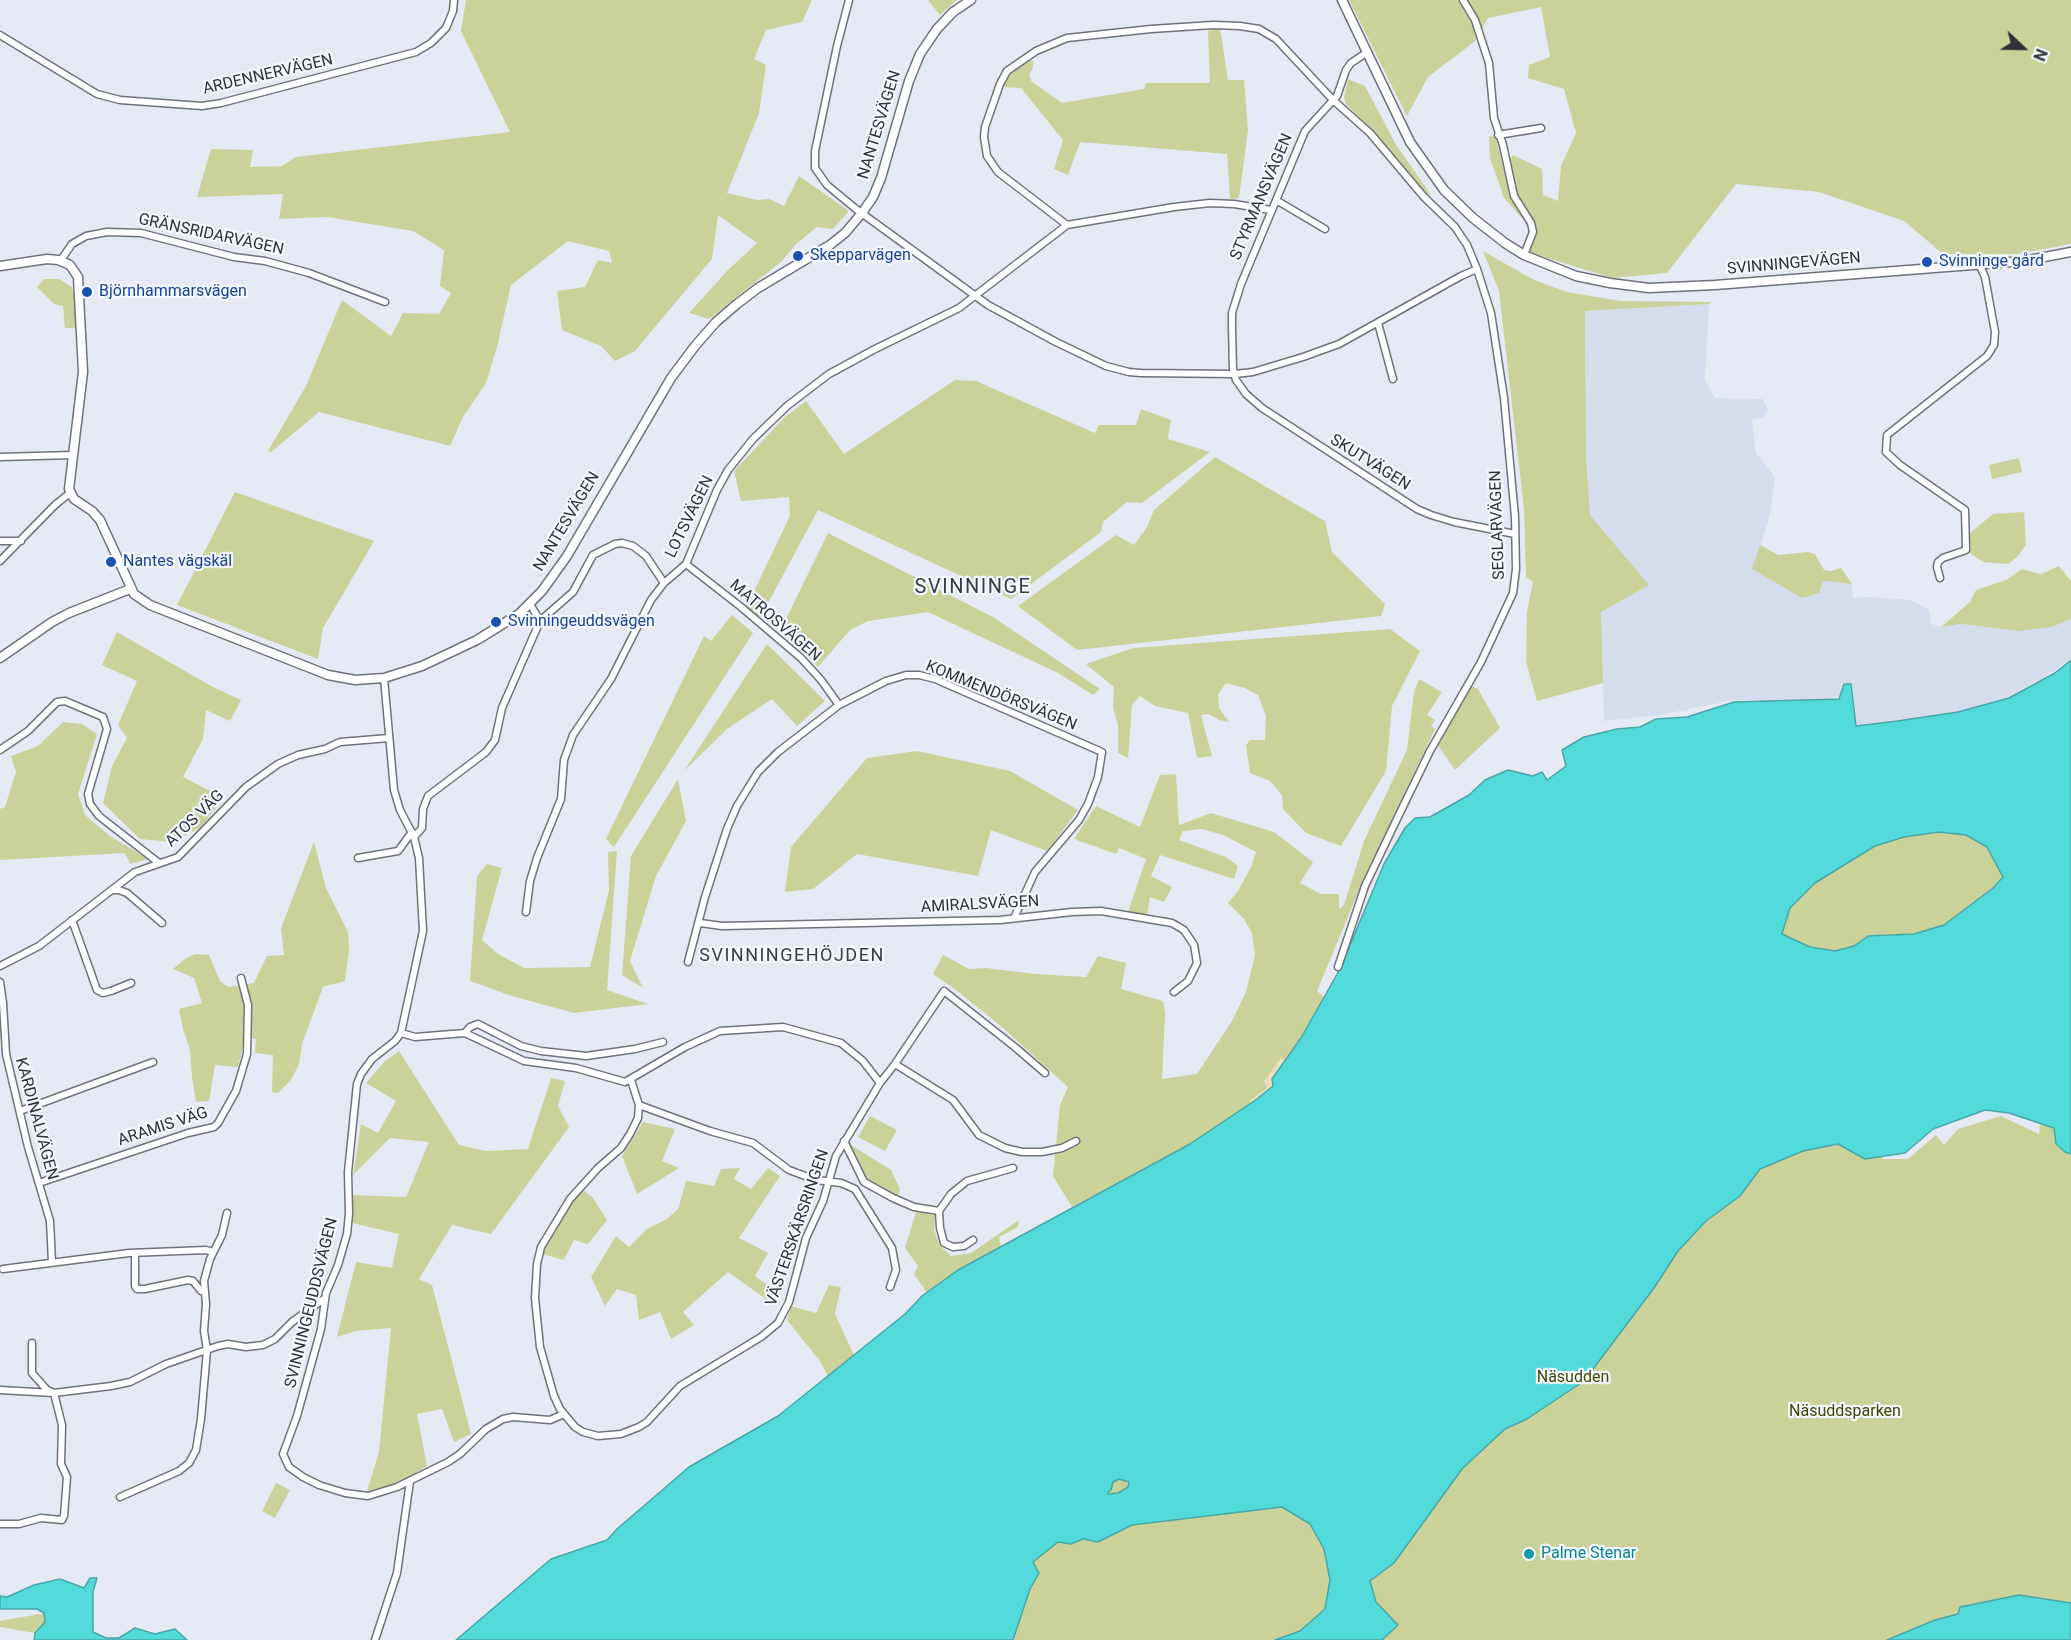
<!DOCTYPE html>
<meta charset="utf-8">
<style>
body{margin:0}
#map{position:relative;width:2071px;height:1640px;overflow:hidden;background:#e5e9f4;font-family:Roboto,sans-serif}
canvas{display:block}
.north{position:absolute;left:1993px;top:18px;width:60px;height:60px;-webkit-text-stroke:4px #f3f7ff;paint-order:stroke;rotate:112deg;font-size:16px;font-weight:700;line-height:24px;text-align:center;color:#2f3135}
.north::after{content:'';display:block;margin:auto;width:21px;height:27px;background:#2f3135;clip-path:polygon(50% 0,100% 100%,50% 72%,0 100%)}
</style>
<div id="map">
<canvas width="2071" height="1640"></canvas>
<div class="north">N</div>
</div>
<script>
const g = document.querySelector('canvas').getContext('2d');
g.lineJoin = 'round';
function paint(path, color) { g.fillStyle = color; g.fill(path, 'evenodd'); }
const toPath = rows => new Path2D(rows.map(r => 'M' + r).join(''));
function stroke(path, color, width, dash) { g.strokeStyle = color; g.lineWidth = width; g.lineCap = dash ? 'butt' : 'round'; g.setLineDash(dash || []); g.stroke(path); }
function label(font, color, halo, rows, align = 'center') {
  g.font = font + ' Roboto,sans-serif'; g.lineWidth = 4.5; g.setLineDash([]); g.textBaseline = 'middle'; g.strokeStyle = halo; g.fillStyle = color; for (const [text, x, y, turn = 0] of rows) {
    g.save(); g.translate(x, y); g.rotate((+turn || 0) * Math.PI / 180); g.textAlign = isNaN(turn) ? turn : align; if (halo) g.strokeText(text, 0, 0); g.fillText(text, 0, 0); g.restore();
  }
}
paint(toPath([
 [1709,304,1705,380,1715,398,1763,399,1768,411,1763,417,1752,420,1756,453,1775,477,1770,515,1753,569,1802,598,1823,581,1852,584,1853,598,1870,597,1911,600,1929,610,1931,624,1941,627,1961,624,2019,631,2052,627,2071,619,2071,658,2052,672,2008,697,1958,712,1856,725,1852,684,1844,683,1839,697,1787,701,1734,700,1659,715,1604,721,1601,612,1649,585,1590,515,1586,456,1585,311]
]), '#d5dcec');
paint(toPath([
 [466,0,812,0,802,22,766,30,754,59,766,65,759,113,727,193,757,200,769,199,784,206,799,176,849,211,833,229,817,227,796,244,782,261,709,319,689,313,728,270,757,243,718,215,712,259,635,351,615,361,601,346,562,330,557,291,585,287,598,260,612,263,609,251,568,241,511,285,497,347,486,383,463,417,450,446,319,412,271,452,268,451,306,386,342,300,391,336,403,313,439,314,451,293,440,286,444,250,413,231,327,217,279,219,283,194,197,197,211,149,253,150,250,167,282,166,296,157,510,132,461,31],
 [928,0,957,0,940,15],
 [1349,0,2071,0,2071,244,2017,254,1943,254,1904,221,1819,192,1736,184,1667,273,1612,278,1528,252,1531,228,1504,198,1490,158,1489,136,1496,137,1504,169,1513,155,1542,169,1543,195,1558,201,1561,166,1576,133,1564,89,1528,78,1529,65,1550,57,1541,7,1488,18,1474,42,1428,77,1407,116],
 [1220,28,1228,80,1244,80,1248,130,1239,198,1230,199,1227,154,1080,142,1068,175,1054,169,1063,140,1021,88,1003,87,1009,76,1016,69,1026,61,1033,61,1033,68,1029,74,1031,81,1062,103,1144,89,1146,83,1210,83,1208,31],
 [1348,79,1365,86,1395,143,1431,195,1428,195,1369,127,1346,104,1344,98],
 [1483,251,1534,280,1567,292,1621,301,1712,302,1709,304,1585,311,1586,456,1590,515,1649,585,1601,612,1603,683,1537,701,1526,662,1527,612,1533,582,1526,577,1524,509,1499,291],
 [44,279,59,279,72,287,76,300,80,328,65,328,63,306,54,304,37,287],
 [955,380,976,381,1095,433,1099,425,1136,425,1141,409,1171,420,1168,439,1210,452,1142,503,1127,502,1103,522,1101,532,1011,599,818,510,760,618,746,608,790,516,789,497,741,501,734,471,785,417,806,401,844,454],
 [1215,457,1325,521,1332,552,1385,604,1381,616,1077,650,1018,606,1116,535,1134,545,1147,527,1154,510],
 [2019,458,2022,472,1992,479,1989,465],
 [235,492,374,541,323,628,318,659,177,605],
 [2024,512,2026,545,2017,557,2008,564,1983,562,1970,553,1970,533,1993,514],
 [828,533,993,617,1100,689,1093,695,1058,673,928,612,868,621,850,630,818,667,782,627],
 [1760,545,1778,555,1808,552,1815,554,1824,570,1831,571,1841,568,1852,584,1823,581,1819,593,1802,598,1752,569],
 [2059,566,2071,581,2071,619,2052,627,2019,631,1961,624,1941,627,1970,602,1976,590,2006,580,2022,569,2041,574],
 [732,615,753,633,614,847,606,839,704,636,711,641],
 [1390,629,1420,651,1392,706,1386,771,1341,846,1306,833,1283,809,1282,795,1270,781,1250,773,1246,745,1250,740,1265,740,1266,716,1258,695,1245,688,1226,683,1218,694,1219,708,1229,722,1220,720,1208,714,1201,715,1212,756,1197,758,1188,713,1155,706,1140,696,1132,705,1128,758,1118,753,1118,725,1113,707,1114,687,1086,664,1133,648],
 [117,632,211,686,241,700,230,721,206,710,203,739,183,777,224,798,200,828,172,842,140,839,103,803,112,766,127,738,118,725,137,681,102,665],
 [767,644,825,701,797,726,772,699,727,729,684,771],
 [1419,679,1442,692,1427,715,1435,720,1431,726,1435,729,1364,878,1317,991,1324,997,1301,1038,1272,1079,1273,1086,1257,1099,1190,1144,1072,1207,1053,1176,1060,1105,1068,1087,1003,1028,956,990,933,974,943,955,969,969,986,968,1035,974,1086,977,1098,956,1126,963,1121,989,1163,1001,1165,1013,1162,1079,1197,1074,1232,1021,1246,992,1255,955,1252,933,1244,919,1228,903,1238,891,1252,865,1256,852,1223,835,1202,829,1183,831,1179,840,1226,857,1238,866,1234,879,1160,855,1151,876,1172,887,1164,902,1150,897,1147,915,1128,912,1146,859,1119,848,1116,854,1074,839,1096,806,1140,827,1160,775,1176,774,1179,825,1211,813,1274,832,1313,862,1300,883,1321,894,1339,894,1339,909,1344,905,1364,841,1407,750,1414,692],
 [1471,686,1478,689,1500,728,1455,770,1438,745],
 [63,722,82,724,97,734,78,794,85,815,110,836,148,859,130,864,125,853,0,860,0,809,5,807,16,772,11,756,38,746],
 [917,751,1010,771,1078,810,1047,851,991,830,978,876,857,854,813,889,785,892,791,847,867,758],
 [678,779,686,821,656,876,630,961,643,988,622,975,631,856],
 [1939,832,1966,835,1987,847,2003,877,1993,888,1944,925,1914,934,1868,936,1854,946,1835,951,1810,947,1782,934,1790,908,1815,883,1875,846,1904,837],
 [314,842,326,888,348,932,349,949,345,981,323,987,302,1044,299,1064,291,1080,278,1093,272,1092,273,1055,255,1053,256,1039,245,1037,238,1067,215,1065,209,1101,196,1102,192,1077,190,1050,183,1029,179,1009,202,1003,194,978,173,969,185,959,195,954,209,955,220,981,228,987,254,983,267,956,284,955,281,928],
 [617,851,607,990,648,1004,574,1013,512,996,470,981,477,876,487,864,502,868,482,940,498,954,524,968,590,967,609,890,608,852],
 [1920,1023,1882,1159,1908,1159,1936,1135,1944,1145,1958,1129,2001,1116,2039,1134,2040,1123,2054,1128,2071,1150,2071,1603,2019,1595,1968,1605,1974,1640,852,1640,929,1487],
 [399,1051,459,1145,487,1151,528,1149,551,1078,565,1081,558,1106,569,1127,491,1234,452,1225,419,1279,432,1285,471,1434,454,1442,442,1409,417,1414,427,1466,394,1486,367,1491,379,1452,391,1328,356,1331,337,1337,356,1262,392,1268,399,1234,352,1223,352,1195,406,1197,429,1142,390,1138,353,1175,361,1124,378,1133,396,1101,366,1083,385,1061],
 [870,1116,897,1130,885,1151,858,1137],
 [643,1122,675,1129,662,1161,679,1168,637,1194,622,1156],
 [851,1145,891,1170,900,1189,898,1197,867,1179],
 [740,1168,734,1179,751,1189,768,1168,780,1176,739,1238,768,1253,755,1276,781,1295,776,1306,728,1272,683,1312,694,1325,671,1339,660,1312,639,1320,636,1295,617,1289,605,1306,591,1277,616,1236,629,1247,647,1229,667,1219,678,1209,686,1181,714,1186,721,1169],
 [583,1190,593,1198,607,1220,588,1244,574,1240,564,1260,542,1254,565,1211],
 [916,1212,935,1215,934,1229,939,1245,951,1256,971,1253,1019,1220,1018,1227,999,1237,1001,1246,958,1270,927,1293,914,1274,918,1266,905,1248],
 [829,1285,841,1287,835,1314,854,1355,828,1376,820,1361,787,1320,791,1306,816,1313],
 [276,1483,290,1490,275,1518,262,1511],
 [45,1613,45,1622,35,1633,0,1627,0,1621]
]), '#cad299');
paint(toPath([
 [1281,1058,1285,1060,1272,1079,1273,1086,1251,1103,1249,1101,1267,1088,1264,1081]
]), '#eae0bb');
const water = toPath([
 [2071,660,2071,1154,2065,1152,2056,1144,2054,1128,2009,1113,1985,1110,1933,1129,1905,1153,1865,1159,1838,1144,1803,1151,1760,1169,1740,1196,1706,1221,1678,1251,1654,1288,1584,1381,1527,1419,1505,1429,1462,1469,1394,1563,1370,1581,1376,1602,1398,1625,1382,1640,1275,1640,1300,1631,1325,1609,1330,1580,1324,1549,1310,1524,1282,1507,1132,1525,1098,1542,1083,1539,1071,1544,1058,1542,1033,1562,1039,1573,1030,1589,1013,1640,456,1640,551,1559,607,1540,617,1529,689,1467,778,1416,905,1314,922,1296,958,1270,1190,1144,1257,1099,1273,1086,1272,1079,1301,1038,1340,969,1384,864,1405,828,1415,818,1430,817,1469,795,1485,780,1508,770,1533,776,1542,772,1547,780,1566,766,1562,750,1584,737,1617,729,1640,727,1656,719,1687,717,1734,702,1839,699,1844,684,1851,684,1856,726,1897,721,1958,712,2009,698,2055,673,2071,660],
 [1939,832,1966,835,1987,847,2003,877,1993,888,1944,925,1914,934,1868,936,1854,946,1835,951,1810,947,1782,934,1790,908,1815,883,1875,846,1904,837,1939,832],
 [1119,1479,1129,1482,1128,1487,1118,1493,1108,1494,1108,1492,1111,1490,1113,1482,1119,1479],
 [90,1578,97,1578,93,1592,93,1632,106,1638,119,1638,135,1628,155,1634,175,1629,187,1640,34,1640,35,1633,45,1622,44,1613,37,1609,0,1609,0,1596,7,1597,34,1585,60,1579,84,1588,90,1578],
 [2019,1595,2071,1603,2071,1640,1887,1640,1935,1620,1958,1614,1960,1607,2019,1595]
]);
paint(water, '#52d9d9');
stroke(water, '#48a7a8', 1.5);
const street = toPath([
 [849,0,837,46,815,151,815,168,827,185,856,209,988,305,1056,342,1106,366,1129,372,1141,373,1235,374,1253,372,1303,357,1339,344,1461,276,1477,269],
 [1463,0,1475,20,1489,63,1494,118,1503,145,1514,196,1531,223,1533,232,1524,255],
 [0,35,97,94,120,100,202,106,221,103,416,52,431,43,446,28,453,11,454,0],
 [1366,53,1351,63,1346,70,1337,96,1305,131,1241,284,1232,313,1232,328,1233,369,1236,380,1246,394,1262,408,1417,509,1431,515,1454,522,1515,534],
 [1498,135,1541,128],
 [1276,200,1325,229],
 [1067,225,998,172,987,156,984,137,985,127,1000,84,1007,71,1036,51,1067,38,1151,29,1213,25,1240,26,1259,29,1276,39,1333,100,1370,133,1424,197,1455,227,1467,245,1477,269,1491,313,1504,398,1515,517,1516,569,1513,593,1481,662,1430,751,1396,821,1365,886,1338,967],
 [61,260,72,244,86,236,107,232,141,233,234,257,265,261,309,273,385,302],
 [1378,323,1393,379],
 [0,457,73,455],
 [0,541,21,541],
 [0,561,55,505,70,493],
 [686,564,741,607,801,658,821,680,839,705],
 [1940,578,1937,567,1938,562,1943,558,1966,550,1965,510,1900,465,1886,452,1887,435,1987,356,1994,345,1995,332,1985,277,1979,264],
 [530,604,540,621],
 [384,678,394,790,400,810,414,837,419,858,423,931,401,1033,395,1041,372,1059,361,1074,357,1084,348,1172,349,1214,347,1234,338,1265,326,1293,321,1329,297,1416,283,1454,289,1467,303,1477,319,1485,345,1493,368,1496,397,1487,448,1462,460,1454,486,1429,503,1419,513,1417,550,1420,564,1414],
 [0,750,28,731,57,702,65,701,103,717,107,729,88,794,90,804,99,816,159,863],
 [414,837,422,828,423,809,428,796,486,752,495,740,502,708,540,621,573,592,593,555,615,544,622,543,633,546,646,556,664,583],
 [358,858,398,851,412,832],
 [112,890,119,890,127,893,162,923],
 [526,912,530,881,537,858,561,799,564,760,573,735,611,679,651,600,664,583,686,564,717,490,728,470,753,439,787,406,829,374,875,349,959,308,1067,225,1174,207,1210,203,1234,204,1271,210],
 [72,920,97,990,103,993,111,991,131,983],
 [700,923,722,926,1000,920,1072,912,1101,911,1172,923,1184,930,1194,945,1197,963,1188,981,1174,992],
 [688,962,705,897,727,829,737,806,758,772,778,752,839,705,886,681,906,675,919,675,935,679,1102,752,1098,777,1088,804,1079,820,1035,872,1014,918],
 [0,966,39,946,135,872,178,857,246,787,278,764,298,755,325,749,340,742,389,738],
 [0,982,3,1003,6,1054,28,1147,50,1221,52,1262],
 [401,1033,415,1037,465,1033,524,1061,576,1068,625,1082,685,1047,720,1031,783,1027,841,1043,863,1061,880,1083,836,1156,823,1201,806,1238,789,1302,778,1323,761,1337,680,1386,647,1422,639,1427,621,1434,598,1436,583,1432,575,1427,560,1409,554,1396,540,1347,535,1298,537,1264,541,1247,570,1199,598,1168,621,1148,630,1134,638,1118,639,1105],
 [465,1033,470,1027,478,1024,521,1046,541,1051,586,1056,635,1049,663,1042],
 [895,1064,953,1100,979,1135,1005,1148,1022,1152,1042,1152,1062,1148,1076,1141],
 [631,1080,639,1105,710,1131,753,1143,789,1170,816,1180,841,1183,855,1189,892,1248,896,1270,890,1287],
 [880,1083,895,1064,944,991,1016,1048,1045,1073],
 [20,1111,153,1062],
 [844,1141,864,1182,893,1198,914,1207,939,1211,940,1228,944,1243,953,1247,964,1246,973,1240],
 [39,1183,188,1133,214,1127,218,1123,236,1091,247,1054,248,1005,241,978],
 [939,1211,951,1194,967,1181,1013,1168],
 [135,1253,135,1286,137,1289,145,1289,188,1280,193,1281,201,1291,205,1292],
 [3,1269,129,1253,206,1250,213,1252],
 [0,1390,54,1393,111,1386,130,1382,166,1364,218,1346,228,1344,246,1347,263,1345,275,1339,292,1322,325,1298],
 [120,1497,179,1471,189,1463,196,1450,201,1419,207,1350,204,1331,206,1304,204,1281,210,1259,222,1235,227,1213],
 [0,1524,19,1524,41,1518,62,1520,64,1516,67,1477,61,1464,62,1425,54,1393,47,1390,32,1373,32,1343],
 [375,1640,397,1573,410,1481]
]);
const secondary = toPath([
 [1342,0,1410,142,1444,190,1473,218,1505,243,1524,255,1576,276,1610,283,1649,288,1715,285,2024,261,2071,252],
 [0,266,47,259,58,260,70,265,78,277,83,372,69,489,74,499,92,511,100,520,134,594,150,605,328,675,355,680,384,678,422,666,477,640,519,614,542,591,567,556,671,378,695,346,716,322,737,304,758,288,830,245,845,233,862,213,873,197,881,178,909,81,920,54,937,29,953,12,971,0],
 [0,658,52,622,69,613,130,589]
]);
stroke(street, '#6e727b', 9);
stroke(secondary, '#6e727b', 11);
stroke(street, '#fff', 6);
stroke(secondary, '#fff', 8);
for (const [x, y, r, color] of [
 [798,256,6,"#1a4fb4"],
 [1927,262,6,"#1a4fb4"],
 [87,292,6,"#1a4fb4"],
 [111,562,6,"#1a4fb4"],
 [496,622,6,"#1a4fb4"],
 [1529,1554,6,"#0f9aa8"]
]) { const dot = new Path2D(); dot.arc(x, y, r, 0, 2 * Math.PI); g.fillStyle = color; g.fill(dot); stroke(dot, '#f3f7ff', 2); }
label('16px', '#2f3135', '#f3f7ff', [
 ["ARDENNERVÄGEN",268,75,-13],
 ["NANTESVÄGEN",880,125,-73],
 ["STYRMANSVÄGEN",1262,197,-67],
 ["GRÄNSRIDARVÄGEN",211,235,12],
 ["SVINNINGEVÄGEN",1794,264,-5],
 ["SKUTVÄGEN",1370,463,32],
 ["LOTSVÄGEN",690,517,-64],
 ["NANTESVÄGEN",567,522,-59],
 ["SEGLARVÄGEN",1498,525,-92],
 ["MATROSVÄGEN",775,621,41],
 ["KOMMENDÖRSVÄGEN",1001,696,22],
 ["ATOS VÄG",195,819,-44],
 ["AMIRALSVÄGEN",980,905,-3],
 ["KARDINALVÄGEN",36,1119,75],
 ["ARAMIS VÄG",163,1127,-18],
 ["VÄSTERSKÄRSRINGEN",798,1228,-71],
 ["SVINNINGEUDDSVÄGEN",312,1303,-76]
]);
label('16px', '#164399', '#f3f7ff', [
 ["Skepparvägen",810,256],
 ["Svinninge gård",1939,262],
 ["Björnhammarsvägen",99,292],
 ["Nantes vägskäl",123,562],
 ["Svinningeuddsvägen",508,622]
], 'left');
label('16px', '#424800', '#f3f7ff', [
 ["Näsudden",1573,1378],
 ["Näsuddsparken",1845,1412]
]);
label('16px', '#0d838f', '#f3f7ff', [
 ["Palme Stenar",1541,1554]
], 'left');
g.letterSpacing = '1.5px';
label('18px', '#393c44', '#f3f7ff', [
 ["SVINNINGEHÖJDEN",792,956]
]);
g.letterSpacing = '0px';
g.letterSpacing = '1.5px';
label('20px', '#393c44', '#f3f7ff', [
 ["SVINNINGE",973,588]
]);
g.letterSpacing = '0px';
</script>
